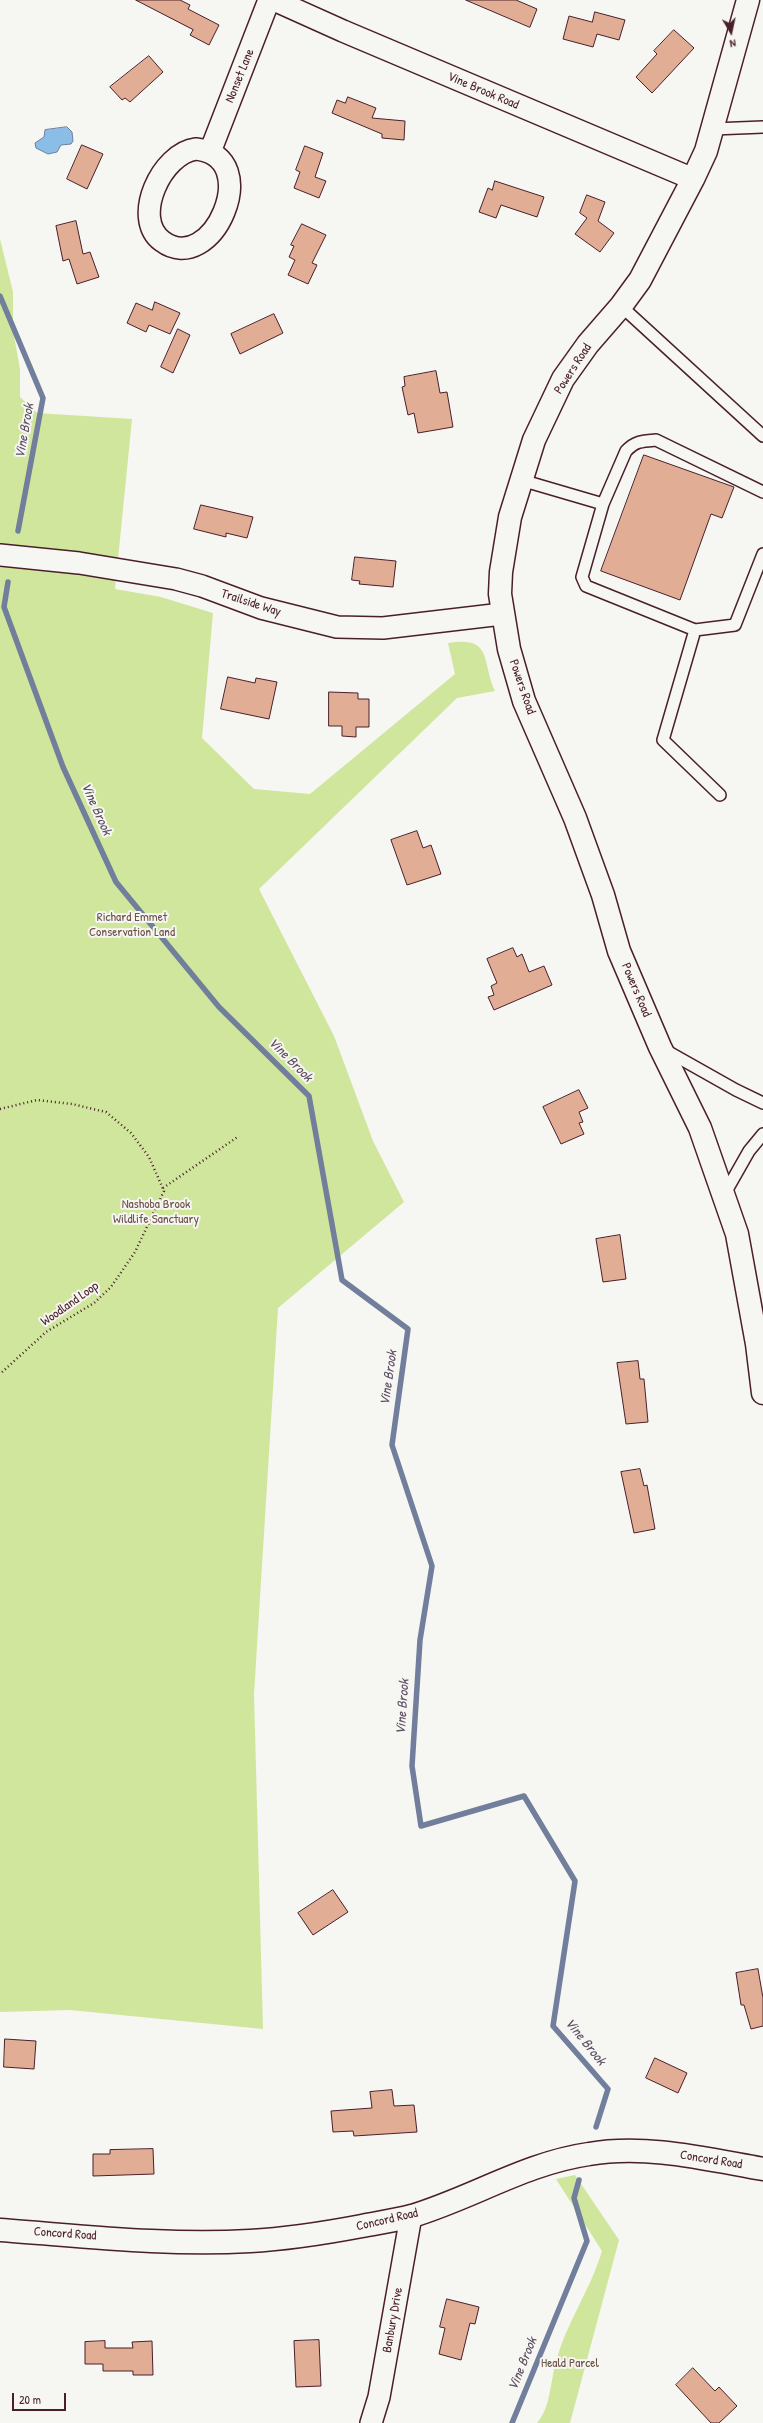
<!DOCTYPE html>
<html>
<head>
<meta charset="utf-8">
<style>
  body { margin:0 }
  #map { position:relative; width:763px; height:2423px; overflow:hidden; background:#f6f6f2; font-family:"Patrick Hand",sans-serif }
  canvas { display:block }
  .north { position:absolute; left:711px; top:12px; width:40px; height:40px; -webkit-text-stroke:3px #f6f6f2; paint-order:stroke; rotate:171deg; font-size:11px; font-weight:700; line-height:16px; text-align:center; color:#4a1f2b }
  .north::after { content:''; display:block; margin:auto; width:14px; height:18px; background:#4a1f2b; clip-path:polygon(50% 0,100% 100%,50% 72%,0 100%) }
  .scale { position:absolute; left:12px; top:2393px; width:54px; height:18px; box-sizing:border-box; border:2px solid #4a1f2b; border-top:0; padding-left:5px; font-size:12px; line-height:14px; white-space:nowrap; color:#4a1f2b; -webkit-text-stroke:3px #f6f6f2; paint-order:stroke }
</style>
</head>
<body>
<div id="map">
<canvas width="763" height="2423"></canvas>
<div class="north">N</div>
<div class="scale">20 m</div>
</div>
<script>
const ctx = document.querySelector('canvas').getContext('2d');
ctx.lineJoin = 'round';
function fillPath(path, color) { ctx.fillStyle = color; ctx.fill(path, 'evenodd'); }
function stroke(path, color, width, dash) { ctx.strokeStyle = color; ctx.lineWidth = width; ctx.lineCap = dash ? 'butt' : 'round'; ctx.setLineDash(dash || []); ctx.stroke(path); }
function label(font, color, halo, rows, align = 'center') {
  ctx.font = font + ' "Patrick Hand",sans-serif'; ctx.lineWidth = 4; ctx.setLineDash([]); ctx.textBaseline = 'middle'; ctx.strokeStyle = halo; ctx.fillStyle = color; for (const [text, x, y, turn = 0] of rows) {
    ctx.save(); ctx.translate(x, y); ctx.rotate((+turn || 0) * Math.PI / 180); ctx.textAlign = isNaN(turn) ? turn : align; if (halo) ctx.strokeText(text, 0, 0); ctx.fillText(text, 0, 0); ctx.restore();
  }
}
fillPath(new Path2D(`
  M0,239L13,292V330L20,369V397L37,413L132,419L115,589L161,597L213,613L202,738L254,789L310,794L455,674L448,643C494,636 481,662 495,691L457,698L259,889L334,1036L373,1141L404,1202L278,1308L254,1694L263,2029L70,2010L0,2012Z
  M575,2175L619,2240L570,2423H537C551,2407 550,2382 556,2362C566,2323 591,2289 602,2251L556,2179Z`), '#d0e69c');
const water = new Path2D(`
  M67,127L72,132L73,141L71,144L61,145L57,152L48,154L36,148L35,143L44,137L45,130Z`);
fillPath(water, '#8bbee7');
stroke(water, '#717e9c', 1);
stroke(new Path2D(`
  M0,296L43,398L18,531
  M8,582L4,607L63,767L116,882L219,1007L309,1096L342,1280L408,1329L392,1445L432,1566L420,1640L412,1766L421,1826L524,1796L575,1881L553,2026L608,2089L596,2127
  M512,2423L587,2241L574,2198L579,2180`), '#717e9c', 5.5);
const building = new Path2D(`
  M136,0H180L190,5L188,9L219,25L209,45L190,35L193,30Z
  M466,0H516L537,9L530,27Z
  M595,12L625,20L619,40L597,34L593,47L563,39L569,16L592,22Z
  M674,30L694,48L652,93L636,77L657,54L654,51Z
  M149,56L163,72L130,102L125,98L122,100L110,87Z
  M348,97L376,108L372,118L405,121L404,140L382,138V134L332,113L337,100L345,103Z
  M82,145L103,154L87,189L67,179Z
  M305,146L323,153L315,177L326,181L319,198L294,188L300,172L296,170Z
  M495,181L544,197L537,217L501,205L496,218L479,212L488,188L492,190Z
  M587,195L605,202L598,221L614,233L600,252L575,234L587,218L580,213Z
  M76,221L83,254L90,252L99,277L77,284L69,259L63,261L56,226Z
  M302,224L326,235L312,263L317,265L308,284L288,275L295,260L289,257L294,246L291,245Z
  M155,302L180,313L170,334L149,325L146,332L127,323L136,303L152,310Z
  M274,314L283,333L240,354L231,334Z
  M178,329L190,335L173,373L161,367Z
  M436,371L440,393L447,392L453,427L418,433L414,413L408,415L402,387L405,386L404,377Z
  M644,455L734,487L722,518L711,514L680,600L601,571Z
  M201,505L253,517L247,538L226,533V537L194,529Z
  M355,557L396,561L393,587L359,584L360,581L352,580Z
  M228,677L255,683L256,678L277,682L269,719L221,709Z
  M329,692L358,693V699H369V727H356V737L342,736V726H329Z
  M417,831L423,848L431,845L441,874L407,885L391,840Z
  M513,948L517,957L522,954L529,972L544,966L552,985L494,1010L488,997L494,995L491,986L497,983L487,959Z
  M579,1090L588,1108L579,1112L583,1122L579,1123L584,1134L561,1144L543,1107Z
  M620,1235L626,1279L603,1282L596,1239Z
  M638,1361L640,1379H644L648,1422L626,1424L617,1363Z
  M640,1469L644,1486L647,1485L655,1529L634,1533L621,1472Z
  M333,1890L348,1912L313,1935L298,1913Z
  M758,1969L763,1998V2026L751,2029L744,2005H741L736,1973Z
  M5,2039L36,2041L34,2069L4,2067Z
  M655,2058L687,2073L678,2093L646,2078Z
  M392,2090L394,2106L414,2105L417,2132L354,2136L353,2131L333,2132L331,2111L372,2108L370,2092Z
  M153,2149L154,2174L93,2176V2154H110V2150Z
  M447,2299L479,2307L475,2324L470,2323L461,2360L439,2354L445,2328L440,2327Z
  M319,2340L321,2386L296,2387L294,2341Z
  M105,2341V2348H133L132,2342L152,2341L153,2375H133V2371H103V2364H85V2342Z
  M693,2368L715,2391L719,2387L737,2406L719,2423H711L676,2385Z`);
fillPath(building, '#e1ad95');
stroke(building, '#4a1f2b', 1);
const lane = new Path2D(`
  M713,129L763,127
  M621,306L763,436
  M521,480L603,504L582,577L586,586L695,630L663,740L720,795
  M603,504L626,451C635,441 643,441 656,440L763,492
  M695,630L735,625L763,554
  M665,1050L736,1090L763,1103
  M724,1195L749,1151L763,1134`);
const street = new Path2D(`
  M274,0L343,31L693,179
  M196,149C266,156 212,279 162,241C131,218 162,153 196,149Z
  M210,152L269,0
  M0,555L79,563L176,579L202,586L261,608L337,627L383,628L502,614
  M371,2423L379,2397L411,2216`);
const secondary = new Path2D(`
  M748,0L706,151L693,179L640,280L621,306L588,344L563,379L534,440L510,517L501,572L500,594L509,649L524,701L575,818L603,895L619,951L660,1047L700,1128L737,1234L757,1344L763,1393
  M0,2230C83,2236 167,2246 250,2241C287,2239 325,2233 362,2226C378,2223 396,2220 412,2216C472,2198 526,2163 589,2154C646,2144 706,2159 763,2169`);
stroke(lane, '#4a1f2b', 14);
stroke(street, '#4a1f2b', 24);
stroke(secondary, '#4a1f2b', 25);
stroke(new Path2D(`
  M0,1109L37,1100L72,1104L106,1112L131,1133L149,1157L164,1191L135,1252L111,1287L94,1303L46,1332L0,1374
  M163,1188L239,1136`), '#4a1f2b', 2.5, [1, 3]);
stroke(lane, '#f6f6f2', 11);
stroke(street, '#f6f6f2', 21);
stroke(secondary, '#f6f6f2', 22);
label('13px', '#4a1f2b', '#f6f6f2', [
  ["Nonset Lane",240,76,-68],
  ["Vine Brook Road",483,91,23],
  ["Powers Road",573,369,-57],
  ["Trailside Way",251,603,18],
  ["Powers Road",522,687,71],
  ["Powers Road",636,990,67],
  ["Woodland Loop",70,1304,-35],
  ["Concord Road",711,2160,9],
  ["Concord Road",387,2220,-13],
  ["Concord Road",65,2234,4],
  ["Banbury Drive",393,2320,-80]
]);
label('13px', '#6c5147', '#f6f6f2', [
  ["Richard Emmet",132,918],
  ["Conservation Land",132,933],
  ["Nashoba Brook",156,1205],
  ["Wildlife Sanctuary",156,1220],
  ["Heald Parcel",570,2364]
]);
label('italic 14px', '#5e4f63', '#f6f6f2', [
  ["Vine Brook",25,431,-80],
  ["Vine Brook",96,809,66],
  ["Vine Brook",290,1060,45],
  ["Vine Brook",389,1378,-82],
  ["Vine Brook",403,1707,-86],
  ["Vine Brook",585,2042,51],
  ["Vine Brook",523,2364,-68]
]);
</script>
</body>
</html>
